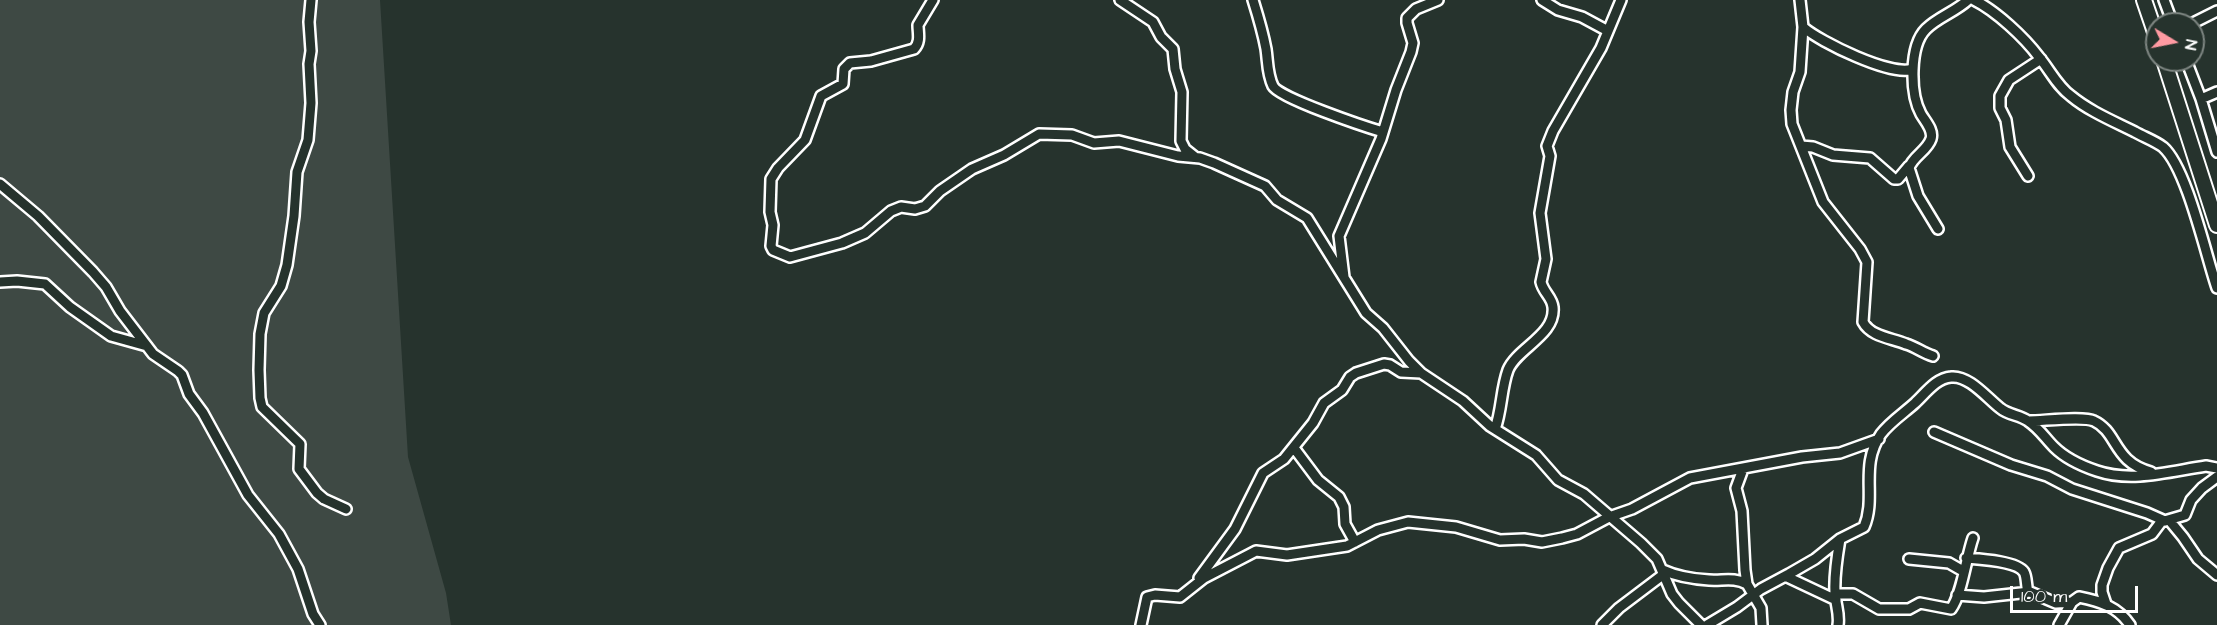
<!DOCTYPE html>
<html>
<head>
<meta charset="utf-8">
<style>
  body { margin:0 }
  #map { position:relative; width:2217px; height:625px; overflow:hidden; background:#26332d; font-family:"Architects Daughter",sans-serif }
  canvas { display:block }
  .north { position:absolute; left:2145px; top:12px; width:60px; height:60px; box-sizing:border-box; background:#26332d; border:2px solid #7d8581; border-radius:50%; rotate:100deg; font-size:16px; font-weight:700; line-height:24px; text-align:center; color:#fff }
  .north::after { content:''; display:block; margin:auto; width:21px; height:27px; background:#ff9aa2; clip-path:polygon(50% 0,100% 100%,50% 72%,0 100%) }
  .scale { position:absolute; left:2010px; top:586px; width:128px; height:27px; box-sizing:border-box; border:3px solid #fff; border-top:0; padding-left:8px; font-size:18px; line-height:21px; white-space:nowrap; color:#fff; -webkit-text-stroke:4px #26332d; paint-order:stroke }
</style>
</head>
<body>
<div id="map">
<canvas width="2217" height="625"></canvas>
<div class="north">N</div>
<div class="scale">100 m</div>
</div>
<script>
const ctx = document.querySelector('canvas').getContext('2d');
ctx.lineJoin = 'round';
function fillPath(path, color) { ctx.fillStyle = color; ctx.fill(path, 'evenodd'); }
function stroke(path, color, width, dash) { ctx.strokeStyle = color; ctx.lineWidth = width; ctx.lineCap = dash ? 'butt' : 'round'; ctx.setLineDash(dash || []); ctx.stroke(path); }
fillPath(new Path2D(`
  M0,0H380L408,457L446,593L451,625H0Z`), '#3e4944');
const minor = new Path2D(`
  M311,0L309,22L311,51L309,64L311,103L308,140L297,172L294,216L287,265L281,286L264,313L260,334L259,370L260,398L262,407L300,444L299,469L317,493L324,499L346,509
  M933,0L918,25C918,33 921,42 914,49L871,61L850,63L844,69L843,84L821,96L805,140L778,168L771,179L770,212L773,225L771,246L773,250L790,257L842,243L865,233L891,211L901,207L915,209L925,206L940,191L972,169L1004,155L1039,134L1072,135L1094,143L1119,141L1178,156L1200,158L1214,163L1265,186L1277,200L1307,218L1366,313L1383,328L1409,361L1421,373L1463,401L1490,426L1536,455L1558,480L1584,494L1641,543L1657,559L1672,594L1679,603L1701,625
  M1120,0L1153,22L1161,37L1173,49L1175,69L1182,92L1181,141L1185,149L1195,157
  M1253,0C1258,16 1263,33 1266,49C1268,62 1267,74 1273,86C1279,98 1366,127 1383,132
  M1542,0L1558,10L1582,17L1608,31
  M1800,0L1803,27L1800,72L1793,92L1791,110L1792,124L1823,202L1860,249L1867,262L1863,322C1871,337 1892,338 1906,344C1916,347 1923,353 1933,356
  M1974,0C1996,11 2024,37 2039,57C2050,70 2057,86 2071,96C2089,111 2113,121 2135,132C2144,137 2155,141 2163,147C2187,168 2206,256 2217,288
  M2164,0L2173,24
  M2191,24L2217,11
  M1803,27C1820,42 1892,77 1912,69
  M2186,60L2201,99L2217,152
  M2201,99L2217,92
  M1801,146L1813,147L1833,155L1870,158L1894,179H1898L1909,166
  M2028,176L2010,147L2006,120L2000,108V96L2009,80L2041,59
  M0,184L38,216L93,272L106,287L120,311L153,354L178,371L182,375L189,394L203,413L248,495L279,534L298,569L313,614L320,625
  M1938,229L1918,196L1909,168C1913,156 1927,151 1931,139C1934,130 1925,121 1921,114C1910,94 1909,46 1926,29C1938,17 1955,12 1968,0
  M1344,277L1339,236L1381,139L1396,90L1411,52L1413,43L1407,23V18L1416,9L1438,0
  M0,282L17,281L45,284L70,307L111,336L147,346
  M2029,421C2043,421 2084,416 2094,421C2118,432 2113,462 2151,472
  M1495,429C1502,410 1501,389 1508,370C1517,348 1556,335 1553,307C1552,297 1543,292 1541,282L1546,259L1540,213L1550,156L1547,146L1553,131L1601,48L1621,0
  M1934,432L2011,465L2047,476L2072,489L2147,513L2165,521
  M1294,448L1318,480L1339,497L1344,507L1345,524L1355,542
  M1743,469L1736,488L1742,511L1745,570L1747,584L1761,608L1762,625
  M2169,520L2183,537L2198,559L2217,575
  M1966,558C1978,559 2017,561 2024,572C2027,577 2026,586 2028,592
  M1909,559L1949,563L1963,571
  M1663,570C1678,577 1693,579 1709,580C1723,581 1734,577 1747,584
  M1785,576L1836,600
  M1199,578L1235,529L1263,473L1284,459L1313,423L1324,403L1342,390L1350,377L1356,373L1384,364L1390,365L1401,372L1421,373
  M1835,594H1853L1879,609H1909L1920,603L1951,609C1962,594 1966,558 1973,538
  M1957,595L1984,597L2030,592L2056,603L2072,602
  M2106,604L2102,592V585L2108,568L2119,548L2152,534L2161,522L2185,515L2191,500L2202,488L2217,477
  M1141,625L1147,597L1155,595L1180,597L1204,578L1256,551L1287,555L1347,546L1378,530L1408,522L1456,527L1500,540L1524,539L1542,542L1562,538L1577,534L1609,517L1632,509L1690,478L1802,457L1840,453L1879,439
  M1602,625L1619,608L1664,574
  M1707,625L1737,607L1761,589L1789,574L1815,559L1840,539L1864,527C1877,497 1859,466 1881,434C1890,422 1904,413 1915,403C1925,394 1936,378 1951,377C1969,375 1987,398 2000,408C2008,415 2020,415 2028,421C2039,428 2045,438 2054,447C2066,459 2082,466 2097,471C2132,483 2171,471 2206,466L2217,468
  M1838,625C1840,613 1835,604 1835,592C1834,574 1837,557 1840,539
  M2059,625L2072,602L2079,597C2100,601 2118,607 2130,625`);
const highway = new Path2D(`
  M2144,0L2157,38
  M2164,60L2217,225`);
stroke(minor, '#fff', 14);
stroke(highway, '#fff', 18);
stroke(minor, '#26332d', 9);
stroke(highway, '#26332d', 14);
</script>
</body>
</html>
